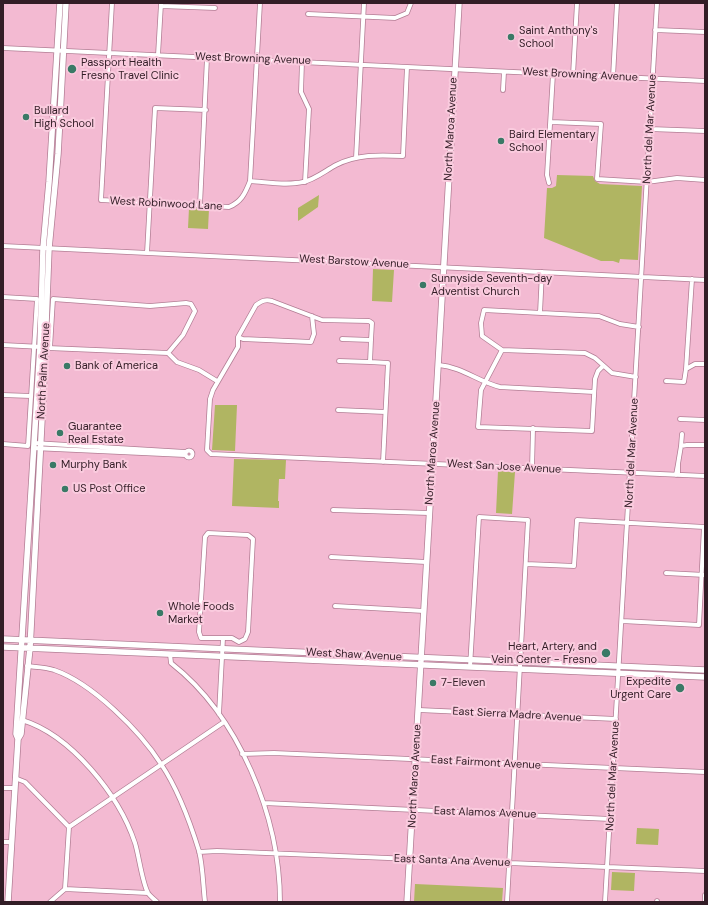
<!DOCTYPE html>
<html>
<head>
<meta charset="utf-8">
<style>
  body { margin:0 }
  #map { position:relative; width:708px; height:905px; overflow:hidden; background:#f3bad2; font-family:"DM Sans",sans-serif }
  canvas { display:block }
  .frame { position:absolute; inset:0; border:4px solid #321d26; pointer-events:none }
</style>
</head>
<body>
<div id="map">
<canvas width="708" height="905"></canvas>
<div class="frame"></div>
</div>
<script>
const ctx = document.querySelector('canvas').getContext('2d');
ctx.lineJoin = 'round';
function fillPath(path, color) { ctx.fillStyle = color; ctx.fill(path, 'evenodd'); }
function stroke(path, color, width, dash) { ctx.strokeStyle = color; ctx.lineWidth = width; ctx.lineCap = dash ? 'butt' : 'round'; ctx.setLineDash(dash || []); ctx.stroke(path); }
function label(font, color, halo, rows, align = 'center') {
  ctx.font = font + ' "DM Sans",sans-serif'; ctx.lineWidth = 4; ctx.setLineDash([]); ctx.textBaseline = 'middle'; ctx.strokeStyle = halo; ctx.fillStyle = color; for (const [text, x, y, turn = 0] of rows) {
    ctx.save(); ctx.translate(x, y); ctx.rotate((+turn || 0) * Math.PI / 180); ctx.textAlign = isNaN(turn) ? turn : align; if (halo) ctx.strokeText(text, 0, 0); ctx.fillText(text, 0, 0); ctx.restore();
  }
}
fillPath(new Path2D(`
  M557,175L593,176L595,181L600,184L642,186L638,260L620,259L619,263L613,261H601L544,238L547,188H552L556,186Z
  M319,195L318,207L298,221V208Z
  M189,208L209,209L208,229L188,228Z
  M373,269L394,270L392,302L372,301Z
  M215,405H237L235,451L212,450Z
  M234,459L286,460L285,479H279L278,501H279V508L232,506Z
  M498,471L515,472L512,514L496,513Z
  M637,828L659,829L658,845L636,844Z
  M612,872L635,873L634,891L611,890Z
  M415,884L503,888L502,902H414Z`), '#b0b562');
const minor = new Path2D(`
  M112,3L101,200L229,207C241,202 245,194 250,181L260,3
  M161,6L215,8
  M308,14L395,18L407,13L411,3
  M655,30L705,32
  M3,48L705,81
  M158,55L161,4
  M302,62L301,92L309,109L305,182
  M573,75L577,3
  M613,77L617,3
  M503,90L504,72
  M551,122L601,124L597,179L647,182L677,178L705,180
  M650,129L705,131
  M356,158L364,3
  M250,181C267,182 286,186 303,182C314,180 325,171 336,165C358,154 379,155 403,156L407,67
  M549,183L547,175L553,74
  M200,205L207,58
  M3,246L705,280
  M147,253L155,108L206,110
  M3,297L37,299L28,446L3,444
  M540,313L542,272
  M238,337L243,339L311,342L314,334L312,316
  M342,339L371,340L370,362L388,363L383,462
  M371,340L372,323L369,321L322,320L272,301C265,299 262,301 256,305L238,337V347L213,390L210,399L207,450L211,454L705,476
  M3,345L42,347
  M48,348L168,353L177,362L199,370L217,381
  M50,348L53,299L150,306L186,303L191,304L195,311L183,335L168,353
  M502,350L481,390L478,427L592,431L595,379L598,371L603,366
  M339,361L370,362
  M439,365C462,367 479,382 500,387L594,392
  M686,369L695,364H705
  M636,377L612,373L595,358L585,353L502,350L482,336L481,323L484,310L599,316L620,324L639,327
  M666,381L684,382L686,369L692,279
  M3,395L31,396
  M338,410L385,412
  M680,419L705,420
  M34,443L185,452
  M681,446L682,434
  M33,448L185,455
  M185.5 454a3.5 3.5 0 1 1 7 0a3.5 3.5 0 1 1-7 0Z
  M678,464L681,446L687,445H705
  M532,469L533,428
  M676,475L678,464V475
  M333,510L429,513
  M208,533L248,535L253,539L248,632L245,639L239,642L232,638H201L199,632L205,537Z
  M331,557L426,562
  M526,564L574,566L577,520L704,527L699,625L622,621
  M666,573L705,575
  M335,606L424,611
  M170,654L171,663C239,716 280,817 280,902
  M27,666C36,667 46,667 54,670C92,683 140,731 161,764C178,789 190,822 199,851C203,867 203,885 205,902
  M470,667L479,517L528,520L507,902
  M419,710L616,719
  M219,714L223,638
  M22,720C71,735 119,795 135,843C139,856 142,882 148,893C150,896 154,899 157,902
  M242,754L274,753L705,772
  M15,778L25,782L69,827L65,889L50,902
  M3,788H14
  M264,803L610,819
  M69,827L224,722
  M3,842H11
  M199,852L217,851L705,871
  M65,889L148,893
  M605,902L657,3
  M657,902V901
  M705,902V895`);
const major = new Path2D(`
  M3,639L705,670
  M3,647L705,677
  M18,739L21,734L30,648L43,400L49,248L58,154L66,3
  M8,902L18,739L16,734L40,347L43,248L49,182L60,3
  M407,902L459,3`);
stroke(minor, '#b27d94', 5.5);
stroke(major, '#b27d94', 7);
stroke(minor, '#fff', 4);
stroke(major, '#fff', 5.5);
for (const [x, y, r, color] of [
  [511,37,4,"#3a7966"],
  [72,69,5,"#3a7966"],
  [26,117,4,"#3a7966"],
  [501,141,4,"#3a7966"],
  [423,285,4,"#3a7966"],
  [67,366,4,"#3a7966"],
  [60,433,4,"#3a7966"],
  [53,465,4,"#3a7966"],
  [65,489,4,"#3a7966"],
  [160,613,4,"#3a7966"],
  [606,653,5,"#3a7966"],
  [433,683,4,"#3a7966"],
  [680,688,5,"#3a7966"]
]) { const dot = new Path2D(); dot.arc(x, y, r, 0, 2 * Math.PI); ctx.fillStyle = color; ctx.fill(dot); stroke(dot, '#facbde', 1.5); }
label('11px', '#321d26', '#facbde', [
  ["Saint Anthony's",519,31],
  ["School",519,44],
  ["Passport Health",81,63],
  ["Fresno Travel Clinic",81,76],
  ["Bullard",34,111],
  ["High School",34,124],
  ["Baird Elementary",509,135],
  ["School",509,148],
  ["Sunnyside Seventh-day",431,279],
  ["Adventist Church",431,292],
  ["Bank of America",75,366],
  ["Guarantee",68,427],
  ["Real Estate",68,440],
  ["Murphy Bank",61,465],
  ["US Post Office",73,489],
  ["Whole Foods",168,607],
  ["Market",168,620],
  ["Heart, Artery, and",597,647,"right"],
  ["Vein Center - Fresno",597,660,"right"],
  ["Expedite",671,682,"right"],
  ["Urgent Care",671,695,"right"],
  ["7-Eleven",441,683]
], 'left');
label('11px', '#321d26', '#facbde', [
  ["West Browning Avenue",253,59,2],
  ["West Browning Avenue",580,75,3],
  ["North Maroa Avenue",451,129,-87],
  ["North del Mar Avenue",650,129,-87],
  ["West Robinwood Lane",166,204,3],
  ["West Barstow Avenue",354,262,3],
  ["North Palm Avenue",44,371,-87],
  ["North Maroa Avenue",433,453,-86],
  ["North del Mar Avenue",632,453,-87],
  ["West San Jose Avenue",504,467,3],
  ["West Shaw Avenue",354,655,3],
  ["East Sierra Madre Avenue",517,715,3],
  ["East Fairmont Avenue",486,763,3],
  ["North Maroa Avenue",415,776,-87],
  ["North del Mar Avenue",613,776,-87],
  ["East Alamos Avenue",485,813,2],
  ["East Santa Ana Avenue",452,861,2]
]);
</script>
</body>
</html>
